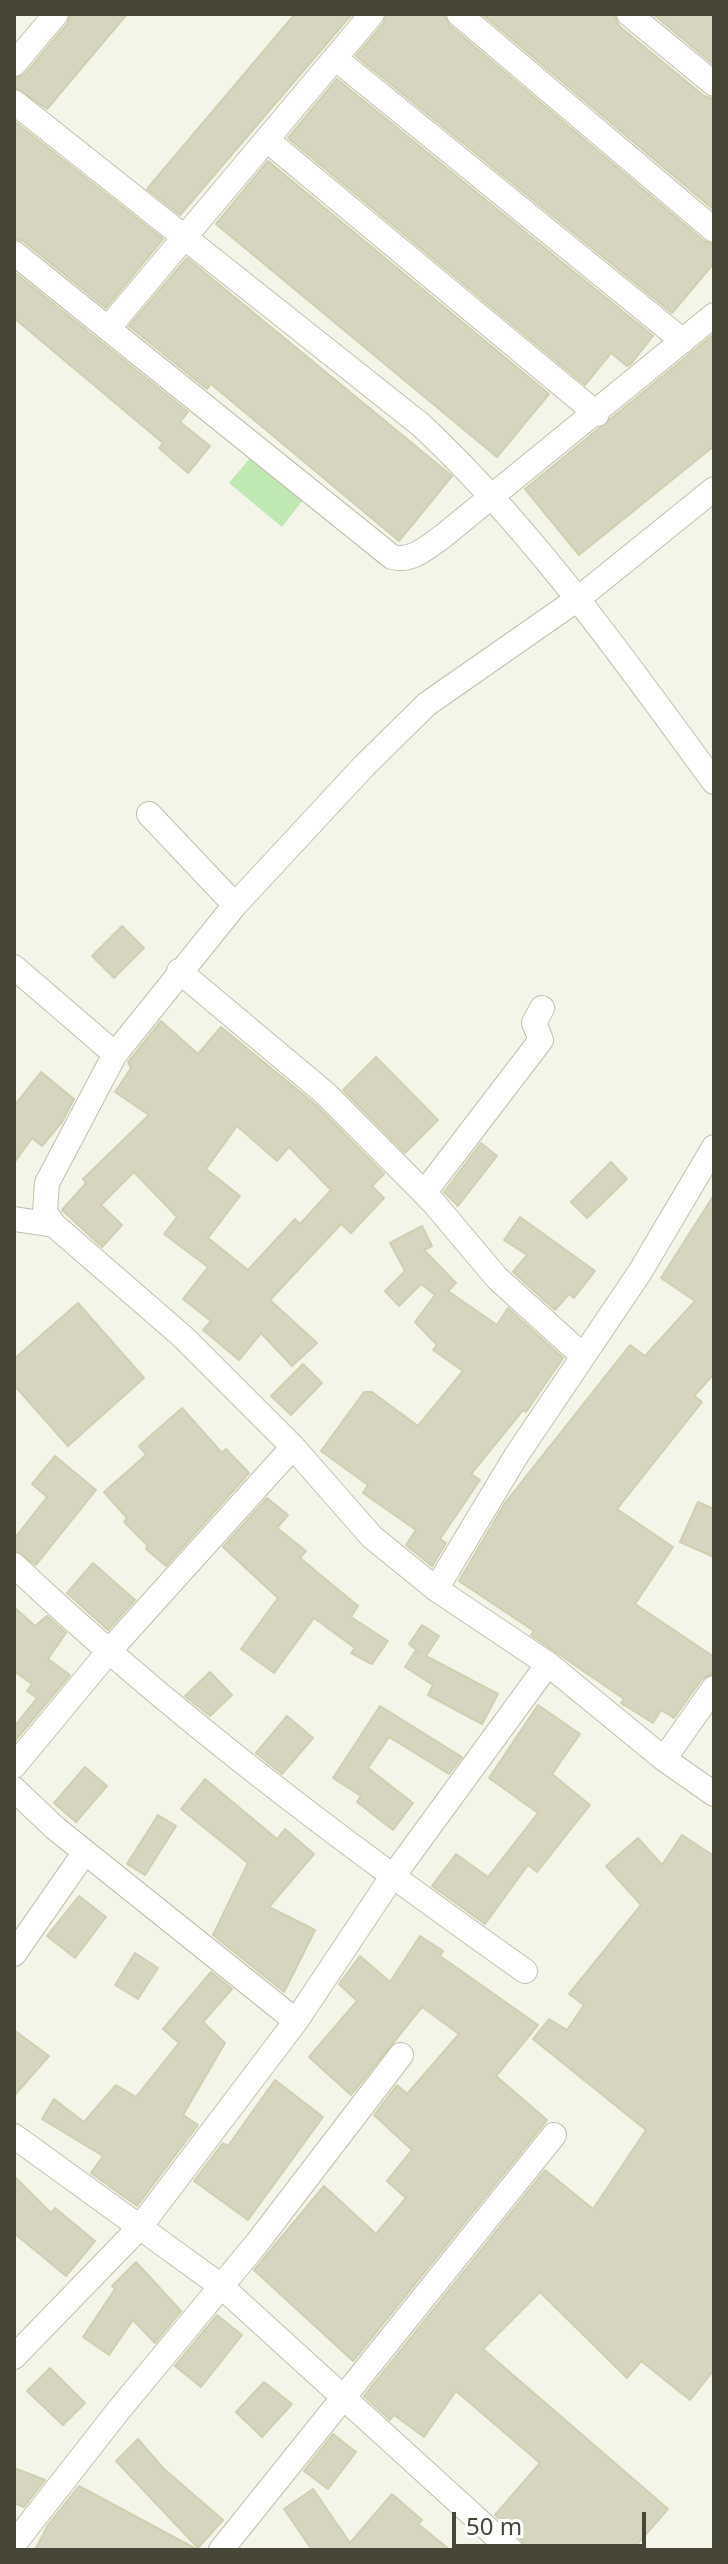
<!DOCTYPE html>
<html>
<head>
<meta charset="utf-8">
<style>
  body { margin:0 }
  #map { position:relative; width:728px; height:2564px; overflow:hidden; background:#f4f5e9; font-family:"Noto Sans",sans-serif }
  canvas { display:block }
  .frame { position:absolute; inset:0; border:16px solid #484737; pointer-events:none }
  .scale { position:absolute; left:452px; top:2512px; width:194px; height:36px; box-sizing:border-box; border:4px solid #484737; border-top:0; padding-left:10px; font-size:24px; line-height:28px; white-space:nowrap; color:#484737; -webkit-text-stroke:6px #fff; paint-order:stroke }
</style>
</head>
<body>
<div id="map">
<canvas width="728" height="2564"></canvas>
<div class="frame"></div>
<div class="scale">50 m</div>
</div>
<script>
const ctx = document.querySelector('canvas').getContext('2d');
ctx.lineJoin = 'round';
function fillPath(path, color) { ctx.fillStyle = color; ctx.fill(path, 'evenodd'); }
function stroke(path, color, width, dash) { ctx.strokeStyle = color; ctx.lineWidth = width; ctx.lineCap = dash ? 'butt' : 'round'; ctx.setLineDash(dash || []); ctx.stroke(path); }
fillPath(new Path2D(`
  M251,457L303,500L282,527L229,483Z`), '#bfe8b3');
const building = new Path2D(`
  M71,14H127L47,109L14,87V79L25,74L67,24Z
  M295,14H352L180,215L147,189Z
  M387,14H444L449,25L704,241L714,245V263L672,313L356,56L383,24Z
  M482,14H614L619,26L704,96L714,99V210Z
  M653,14H714V65Z
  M337,79L653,336L631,364L627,366L611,353L585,385L288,138Z
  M14,121L163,239L106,308L23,241L14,238Z
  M268,161L549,394L497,457L216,224Z
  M187,258L452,476L399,541L211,384L207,389L129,326Z
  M14,272L188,412L180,422L210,446L188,473L159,448L163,443L14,318Z
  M714,334V446L579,555L525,489Z
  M122,926L144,948L114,978L92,956Z
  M161,1021L198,1054L221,1027L316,1105L384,1174L372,1186L384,1198L351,1233L341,1224L270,1300L317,1343L292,1366L261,1333L239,1360L203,1330L211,1321L183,1299L208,1267L164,1234L177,1217L134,1172L101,1205L122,1225L102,1247L62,1210L86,1183L83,1179L149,1115L115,1092L131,1068L128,1062ZM237,1126L277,1161L289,1147L331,1190L300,1224L295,1219L248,1270L208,1238L240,1196L206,1169Z
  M376,1057L438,1120L405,1153L343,1090Z
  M41,1072L74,1099L62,1122L42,1146L32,1138L14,1163V1106Z
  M481,1143L497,1156L458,1206L444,1192Z
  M611,1162L627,1179L587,1218L571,1202Z
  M714,1195V1374L694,1396L702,1402L617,1509L673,1547L635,1604L714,1657V1673L702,1679L674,1718L661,1710L653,1723L621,1703L624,1699L531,1635L534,1631L459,1581L505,1503L630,1345L645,1356L695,1301L661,1278Z
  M520,1217L595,1271L574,1298L569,1294L555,1310L513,1272L527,1255L504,1240Z
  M422,1226L432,1246L424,1250L456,1283L448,1291L497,1325L508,1308L563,1358L526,1412L523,1410L471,1474L480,1480L440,1539L446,1543L432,1566L406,1545L416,1530L363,1493L368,1485L321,1451L364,1392H372L418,1426L463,1371L433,1350L437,1345L415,1322L435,1295L421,1284L399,1306L385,1291L405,1271L390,1243Z
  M78,1303L144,1378L68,1446L14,1385V1359Z
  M303,1364L322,1383L291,1415L271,1396Z
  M182,1408L222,1453L226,1449L249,1473L166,1566L146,1549L148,1546L124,1522L127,1518L104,1492L146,1455L139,1446Z
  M55,1456L96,1490L36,1565L14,1550V1539L47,1497L32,1484Z
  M267,1498L288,1515L277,1528L306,1551L300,1558L358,1606L351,1617L388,1641L372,1664L351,1653L355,1648L314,1618L274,1673L241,1649L278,1598L223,1547Z
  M698,1502L714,1509V1557L680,1542Z
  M93,1563L135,1600L108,1630L67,1593Z
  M14,1607L35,1626L47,1616L66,1633L48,1659L70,1675L14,1742V1727L37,1698L27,1691L32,1684L14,1671Z
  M422,1625L439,1636L426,1656L498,1694L482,1724L428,1695L433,1685L405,1667L416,1650L419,1652L409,1644Z
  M210,1672L232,1695L210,1716L185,1696Z
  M538,1705L580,1734L552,1774L590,1805L537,1872L528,1865L485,1924L432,1886L456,1854L488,1877L538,1813L489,1778Z
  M380,1706L462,1757L449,1774L389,1737L368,1768L413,1803L393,1830L357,1802L361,1796L333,1778Z
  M287,1716L313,1738L282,1774L256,1753Z
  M85,1767L107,1786L76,1822L54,1803Z
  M205,1779L277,1839L285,1829L314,1854L269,1907L315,1930L284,1992L213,1935L248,1863L181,1809Z
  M158,1815L176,1826L145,1875L127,1864Z
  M682,1835L714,1856V2370L690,2400L641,2361L627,2378L540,2292L483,2349L668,2509L632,2550H526L521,2539L495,2515L540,2463L456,2391L424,2437L394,2415L390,2420L364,2396L545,2170L593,2209L646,2130L533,2039L549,2019L567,2030L584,2005L569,1994L641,1905L606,1866L638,1838L662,1865Z
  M79,1896L106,1917L75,1958L47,1936Z
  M420,1936L443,1951L440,1956L538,2025L496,2076L547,2120L353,2361L254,2270L324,2186L376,2234L406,2198L387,2181L412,2150L374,2115L397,2085L407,2094L459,2034L422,2007L351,2095L309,2057L357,2001L339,1984L360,1956L390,1982Z
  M135,1953L158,1968L138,1999L115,1985Z
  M211,1972L232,1989L203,2022L225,2043L183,2115L198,2125L137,2206L91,2173L103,2156L42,2119L54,2099L84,2122L116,2085L136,2097L179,2043L163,2029Z
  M14,2030L49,2056L14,2096Z
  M275,2080L323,2117L248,2220L194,2181L223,2143L228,2146Z
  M14,2176L51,2213L55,2208L95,2241L66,2276L14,2233Z
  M136,2262L181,2311L155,2343L133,2320L109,2355L83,2337L115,2289L112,2286Z
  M217,2315L242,2335L201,2387L175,2366Z
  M50,2368L85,2403L63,2425L27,2391Z
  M264,2382L292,2404L262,2437L236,2412Z
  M333,2434L356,2452L328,2489L304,2471Z
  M138,2439L163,2468L223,2520L198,2548L116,2461Z
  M14,2468L45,2480L24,2507L14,2503Z
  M79,2486L198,2550H35L48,2525Z
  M313,2489L350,2543L392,2494L422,2520L418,2524L450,2550H312L284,2509Z`);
fillPath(building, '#d6d5bf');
stroke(building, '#d1cfb2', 2);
const street = new Path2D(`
  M459,14L714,230
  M629,14L714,84
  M335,58L683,341
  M14,64L56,14
  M14,102L421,425C534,531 623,658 714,782
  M267,140L597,414
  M14,253L392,557C412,562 426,548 442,537L714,315
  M110,326L372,14
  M149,814L235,905
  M14,967L115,1054
  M179,971L326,1094L433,1202L497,1278L582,1355
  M424,1193L541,1040L534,1023L542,1008
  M14,1219L54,1225L182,1336L293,1447L372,1537L436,1589L548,1664L664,1759L714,1794
  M54,1225L45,1212L47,1183L115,1054L235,905L364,766L427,704L579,598L714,489
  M14,1565C172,1715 348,1846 525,1971
  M436,1589L516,1456L640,1272L714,1147
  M664,1759L714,1688
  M14,1766L110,1650L293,1447
  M14,1789L55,1828L296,2021
  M14,1954L85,1852
  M14,2136L221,2286L511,2550
  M14,2357L140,2227L296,2021L388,1883L548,1664
  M14,2544L118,2411L257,2243L401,2055
  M221,2550L554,2135`);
stroke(street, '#c0c0ac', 26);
stroke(street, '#fff', 24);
</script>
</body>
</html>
